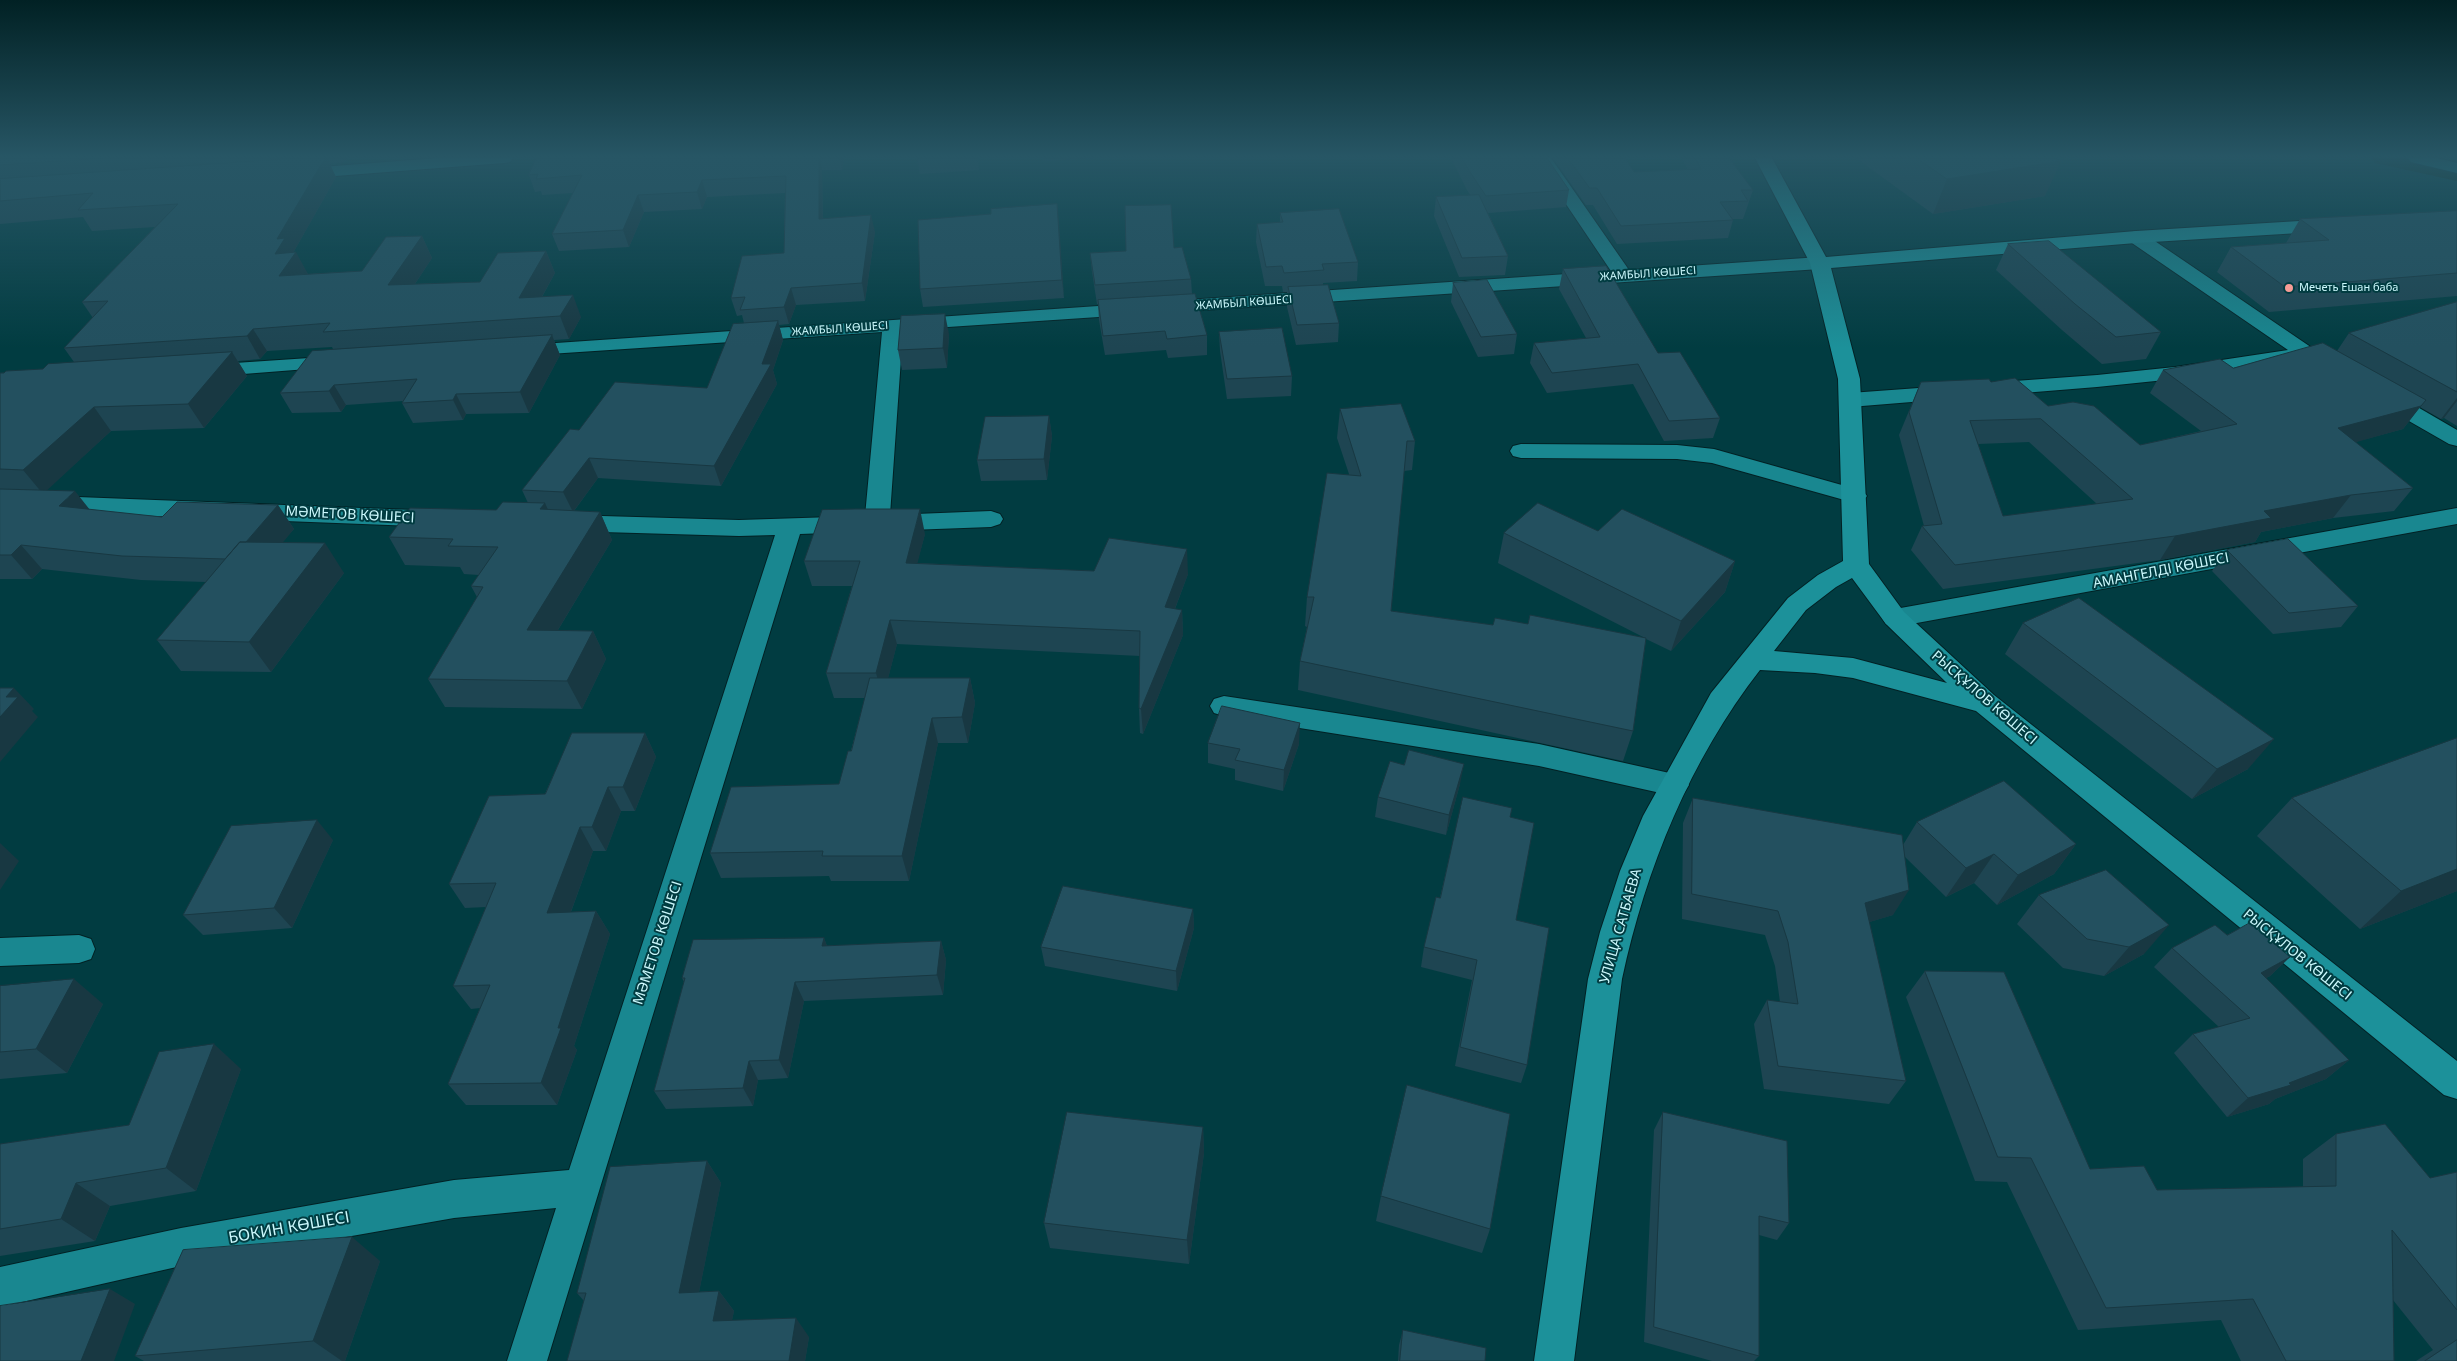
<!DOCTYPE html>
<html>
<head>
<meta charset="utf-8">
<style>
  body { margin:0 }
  canvas { display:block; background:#013c41 }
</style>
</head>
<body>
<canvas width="2457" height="1361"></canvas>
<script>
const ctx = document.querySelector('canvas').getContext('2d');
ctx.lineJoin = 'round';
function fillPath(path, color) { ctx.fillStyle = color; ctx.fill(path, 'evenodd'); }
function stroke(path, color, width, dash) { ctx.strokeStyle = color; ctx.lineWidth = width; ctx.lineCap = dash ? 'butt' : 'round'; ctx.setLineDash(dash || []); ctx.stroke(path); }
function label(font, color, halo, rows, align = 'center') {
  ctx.font = font + ' "Noto Sans",sans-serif'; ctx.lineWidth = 4; ctx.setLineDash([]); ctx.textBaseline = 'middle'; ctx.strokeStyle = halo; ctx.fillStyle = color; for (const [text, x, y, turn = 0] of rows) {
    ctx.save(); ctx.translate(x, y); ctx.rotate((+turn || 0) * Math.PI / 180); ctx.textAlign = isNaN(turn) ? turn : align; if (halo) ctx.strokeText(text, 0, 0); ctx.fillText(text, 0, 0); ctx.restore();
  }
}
fillPath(new Path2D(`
  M2372,158H2420L2457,165V181L2375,163Z`), '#072008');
const street = new Path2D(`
  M438,158H513L510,162L504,163L296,179L290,178L287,174L290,170L296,169Z
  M1535,158H1551L1629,270L1820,257L1827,259L1830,263L1827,267L1820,269L903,330L890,515L991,511L1000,514L1003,519L1000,524L991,527L800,534L547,1361H507L556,1208L454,1218L181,1266L0,1307V1267L181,1228L454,1180L569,1170L775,535L739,536L568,531L559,528L556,523L559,518L568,515L739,520L865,516L882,332L519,356L512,354L509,350L512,346L1611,271Z
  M2408,158H2437L2457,163V173L2411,162Z
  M2136,231L2143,233L2321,354L2325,358L2321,362L2314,364L2303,360L2175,379L2097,387L1850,407L1842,405L1839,400L1842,395L1850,393L2097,375L2175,367L2288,350L2129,241L2127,237L2129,233Z
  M339,356L346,358L350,362L346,366L205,377L197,376L194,371L197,366L205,365Z
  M2382,389L2390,391L2457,430V446L2449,444L2374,401L2371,396L2374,391Z
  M1521,444L1677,445L1714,449L1863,491L1867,496L1863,501L1855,503L1712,463L1677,459L1521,458L1513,456L1510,451L1513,446Z
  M0,494L440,511L449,514L452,519L449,524L440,527L0,510Z
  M2457,508V524L1895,627L1886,624L1882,618L1886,612L1895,609Z
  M1224,696L1539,744L1674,774L1684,777L1689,785L1684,793L1674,796L1539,766L1224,716L1214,713L1210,706L1214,699Z
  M79,935L91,939L95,949L91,959L79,963L0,966V938Z`);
const secondary = new Path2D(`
  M1755,158H1772L1826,257L2136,231L2332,219L2339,221L2341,225L2339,229L2332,231L2136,243L1831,268L1860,379L1869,564L1904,612L1994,695L2457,1061V1099L2444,1095L1976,711L1853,678L1815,673L1760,670C1690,760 1646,868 1622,979L1574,1361H1534L1588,979L1600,932L1620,871L1643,816L1711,693L1788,598L1818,575L1843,561L1838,379L1810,263ZM1852,578L1886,624L1947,683L1853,658L1774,651L1806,610L1836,587Z`);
stroke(street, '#022124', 2);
stroke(secondary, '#022124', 2);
fillPath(street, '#198790');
fillPath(secondary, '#1c919a');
fillPath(new Path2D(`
  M0,158H347L344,162L329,164L336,177L293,253L308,274L362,271L422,236L432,258L415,284L480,282L546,251L555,273L542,297L581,317L569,339L554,340L560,355L529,413L466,414L463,420L413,423L402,403L403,401L346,405L341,412L292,413L280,393L333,349L332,347L267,351L260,359L238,361L247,376L204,428L111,431L46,490L89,510L162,517L278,505L294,529L282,542L344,573L271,672L181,671L157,640L206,582L141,580L42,569L32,579H0V373L43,369L74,362L64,348L93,318L82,302L155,227L92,231L83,217L0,224Z
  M536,158H844L842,170H822L823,219L875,232L865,301L796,305L789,324L779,325L783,340L773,370L777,384L721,486L598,478L574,511L600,512L612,540L558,630L593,631L606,659L582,709L445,707L428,679L477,597L471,586L479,575L464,574L460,567L405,565L389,537L528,503L522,490L579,430L707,388L744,323L742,315L737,316L731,298L784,253L785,193L707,197L702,209L644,212L629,247L559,251L552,234L573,193L542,195L541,191L535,192L529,175Z
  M917,158H978L979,170L920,174Z
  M1043,158H1093L1043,161Z
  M1451,158H1547L1569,190L1566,207L1488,213L1508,256L1505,275L1459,277L1434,216L1436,197L1471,196L1467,190Z
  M1553,158H1625L1634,172L1688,170L1682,158H1729L1753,190L1743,219H1732L1733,220L1728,238L1617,244L1593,205H1586Z
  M1856,158H2055L2045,196L1933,214Z
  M1057,204L1064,298L923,307L920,289L991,214Z
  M2457,211V296L2269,312L2217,272L2231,247L2286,243L2300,219Z
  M1280,213L1358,262L1357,281L1323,283V285L1339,323L1338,342L1296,345L1287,307V292H1283L1282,286H1265L1256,242L1257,224L1280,223Z
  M2008,244L2161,332L2146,359L2102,364L2062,330L1996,270Z
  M1174,248L1191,279L1192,294L1207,335V355L1168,358L1166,350L1105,355L1099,320L1098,304H1097L1092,272L1090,253Z
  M1563,269L1658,353L1720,418L1713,438L1664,441L1633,384L1547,393L1530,363L1534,343L1586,338L1559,289Z
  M1453,283L1517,334L1514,354L1478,357L1451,302Z
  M2457,302V426L2444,418L2441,419L2420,407L2403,429L2355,442L2413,488L2394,511L2333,518L2261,532L2255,542L2160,560L1943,589L1911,550L1922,526H1924L1899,435L1921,382H1991L2140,445L2201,431L2150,393L2163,370L2233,368L2337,351L2349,333ZM2029,442L2097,504L2003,516L1978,444Z
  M1219,332L1292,376L1291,396L1227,399L1220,351Z
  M949,334L947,368L902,370L898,350Z
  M1340,409L1415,441L1412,470L1404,471L1391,611L1493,625L1528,624L1530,615L1645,638L1498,563L1504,533L1598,531L1735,561L1725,592L1671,651L1646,639L1633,731L1623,761L1298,690L1300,661L1307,627L1305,626L1307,597L1349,474L1337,438Z
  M1049,416L1052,436L1047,480L981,481L977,460Z
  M925,534L917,563L1094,571L1188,574L1175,609L1182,610L1183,635L1143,734L1140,733L1139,708L1140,656L897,644L888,678H970L975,703L968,743H938L909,881H831L829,876L721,878L710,853L839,784L851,751L865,698H834L826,673L852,586H812L804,561Z
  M2227,550L2358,606L2341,627L2273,634L2212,571Z
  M2023,623L2248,769L2192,799L2005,654Z
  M645,733L656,757L635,811H621L606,851H593L571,912L596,911L610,934L574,1046L577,1050L557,1105H466L448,1084L480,1008L471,1009L453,986L486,907L465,908L449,884L545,794Z
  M1208,743L1299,744L1283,791L1235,780V769L1208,763Z
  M1460,784L1446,835L1375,817L1378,797Z
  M1693,798L1903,845L1917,822L2076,844L2054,874L1997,905L1974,883L1946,897L1904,856L1893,915L1869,922L1906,1081L1889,1104L1764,1089L1754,1024L1767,1000L1780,1002L1775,966L1765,935L1682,919L1683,823Z
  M2292,798L2457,891L2360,929L2257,836Z
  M1510,817L1516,920L1527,1065L1521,1083L1455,1066L1472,980L1421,967L1424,947L1440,898Z
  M333,840L292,928L203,935L183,915Z
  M2039,895L2144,954L2104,976L2063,968L2017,924Z
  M1193,909L1194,928L1177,991L1045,966L1041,947Z
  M2227,935L2290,957L2270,976L2266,978L2349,1060L2326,1079L2275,1099L2269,1104L2227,1117L2174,1053L2193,1034L2219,1027L2154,967L2172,948Z
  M824,938L827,946L941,941L946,960L943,995L804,1001L788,1078L758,1080L753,1106L666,1109L654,1091L684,982L682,978Z
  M1925,971L2090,1169L2157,1190L2303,1187V1159L2336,1134L2457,1310V1361H2416L2433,1350L2393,1300L2394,1361H2241L2221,1320L2078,1330L2007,1182L1975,1181L1906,997Z
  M0,986L103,1004L67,1073L0,1079Z
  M241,1069L196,1191L110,1206L95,1241L0,1256V1144L129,1125Z
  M1663,1112L1789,1223L1777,1240L1759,1235V1356L1754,1361H1712L1644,1342L1654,1130Z
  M1203,1127L1204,1153L1189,1264L1050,1248L1044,1223Z
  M707,1161L721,1183L699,1292L719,1291L734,1311L732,1320L809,1337L805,1361H567L584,1301L577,1293Z
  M1381,1196L1490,1229L1482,1253L1376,1221Z
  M380,1261L345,1361H144L135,1356Z
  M1403,1330L1485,1361H1398L1399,1345Z`), '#1e4552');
fillPath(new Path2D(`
  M325,158H327L336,177L293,253L296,252L308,274L279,276L275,254L277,239Z
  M342,158H347L344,162Z
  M819,158H820L822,170L823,236L819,219Z
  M839,158H844L842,170Z
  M977,158H978L979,170Z
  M2061,161L2045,196L1933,214L1947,179Z
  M702,180L707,197L702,209L697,192Z
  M638,195L644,212L629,247L623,230Z
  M1057,204L1059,222L1064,298L1062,280Z
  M871,215L875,232L865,301L862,283Z
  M422,236L432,258L399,308L388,285Z
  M546,251L555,273L530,318L519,298Z
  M791,288L796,305L789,324L784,307Z
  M573,295L581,317L569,339L560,316Z
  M945,314L949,334L947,368L943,348Z
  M778,321L783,340L773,370L777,384L721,486L714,466L762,364Z
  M253,329L267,351L260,359L247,336Z
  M552,335L560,355L529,413L520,392Z
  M232,352L247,376L204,428L188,404Z
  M334,385L346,405L341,412L329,391Z
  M456,394L466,414L463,420L453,400Z
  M2457,398V401L2444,418L2441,419Z
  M2421,406L2403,429L2321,452L2338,428Z
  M94,407L111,431L43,494L23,470Z
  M1049,416L1052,436L1047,480L1044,459Z
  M589,458L598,478L573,512L563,492Z
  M75,491L94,515L59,506Z
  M2351,495L2333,518L2261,532L2255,542L2160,560L2175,536L2264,511Z
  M545,503L558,532L540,509Z
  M278,505L294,529L249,583L232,559Z
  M920,509L925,534L911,588L906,563Z
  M600,512L612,540L541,658L527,630Z
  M325,543L344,573L271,672L249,642Z
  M21,545L42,569L32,579L11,555Z
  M1187,549L1188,574L1166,632L1165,607Z
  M1735,561L1725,592L1671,651L1681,621Z
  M1182,610L1183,635L1143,734L1141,709Z
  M890,620L897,644L883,698L876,673Z
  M593,631L606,659L582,709L567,681Z
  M970,678L975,703L968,743L962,717Z
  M14,688L34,709L32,711L38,717L0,762V717L6,697Z
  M932,718L938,743L909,881L902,856Z
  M1300,723L1299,744L1283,791L1284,770Z
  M645,733L656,757L635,811L623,787Z
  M2274,739L2248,769L2192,799L2217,769Z
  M1464,764L1460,784L1446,835L1449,815Z
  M608,787L621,811L606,851L592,827Z
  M317,820L333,840L292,928L274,908Z
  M580,827L593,851L562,936L547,913Z
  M0,843L19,861L0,890Z
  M2076,844L2054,874L1997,905L2018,875Z
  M1994,854L1974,883L1946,897L1966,868Z
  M2457,869V891L2360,929L2401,891Z
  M1909,890L1893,915L1850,928L1865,903Z
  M1193,909L1194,928L1177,991L1176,971Z
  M596,911L610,934L574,1046L577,1050L557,1105L541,1083L558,1028Z
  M2169,925L2144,954L2104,976L2129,947Z
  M824,938L831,957L822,946Z
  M941,941L946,960L943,995L937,975Z
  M2290,957L2270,976L2241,992L2261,973Z
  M74,979L103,1004L67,1073L36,1049Z
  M795,982L804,1001L788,1078L779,1060Z
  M214,1044L241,1069L196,1191L166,1168Z
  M2349,1060L2326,1079L2275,1099L2269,1104L2227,1117L2248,1098Z
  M749,1061L758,1080L753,1106L743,1088Z
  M1203,1127L1204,1153L1189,1264L1187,1240Z
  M707,1161L721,1183L695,1312L679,1293Z
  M76,1183L110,1206L95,1241L61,1219Z
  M352,1237L380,1261L345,1361H342L313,1341Z
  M110,1289L135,1304L114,1361H81Z
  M719,1291L734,1311L728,1340L713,1321Z
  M796,1318L809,1337L805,1361H789Z`), '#183842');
const building = new Path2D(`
  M0,158H104L0,165Z
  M299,158H325L277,239L285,238L275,254L296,252L279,276L362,271L386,237L422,236L388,285L480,282L498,253L546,251L519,298L573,295L560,316L323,332L330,323L253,329L247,336L64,348L108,301L82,302L178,204L78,210L93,193L0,201V179Z
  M536,158H819V219L871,215L862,283L791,288L784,307L740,310L745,297L731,298L742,256L784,253L786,176L702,180L697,192L638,195L623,230L552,234L582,175L536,179L538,174L529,175Z
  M1462,158H1547L1569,190L1486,196L1470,172Z
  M1568,158H1625L1634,172L1701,169L1695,158H1729L1753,190H1741L1748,201L1720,202L1733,220L1621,226L1597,188H1590Z
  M1917,158H2055L2061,161L1947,179Z
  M1479,195L1508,256L1462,258L1436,197Z
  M1057,204L1062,280L920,289L918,220L991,214V209Z
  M1171,205L1174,248L1182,247L1191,279L1095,285L1090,253L1126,251L1125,206Z
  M1339,209L1358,262L1322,264L1324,270L1284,273L1282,266L1266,267L1257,224L1283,222L1280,213Z
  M2457,211V273L2285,287L2231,247L2329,240L2300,219Z
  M2049,241L2161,332L2116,337L2075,304L2008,244Z
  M1606,266L1658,353L1680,352L1720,418L1669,421L1638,364L1552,373L1534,343L1600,337L1563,269Z
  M1487,280L1517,334L1481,337L1453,283Z
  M1328,285L1339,323L1297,325L1288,287Z
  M1195,294L1207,335L1167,339L1165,331L1103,336L1098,300Z
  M2457,302V392L2349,333Z
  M945,314L943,348L898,350L901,316Z
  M778,321L762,364H771L714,466L589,458L563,492L522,490L570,429L579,430L615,382L707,388L733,324Z
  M1282,328L1292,376L1227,379L1219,332Z
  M552,335L520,392L456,394L453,400L402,403L417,379L334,385L329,391L280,393L312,351Z
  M2323,343L2426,400L2421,406L2338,428L2413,488L2351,495L2264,511L2271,518L2175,536L1955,565L1922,526L1942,524L1909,412L1921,382L1989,379L1991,382L2015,378L2048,406L2073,402L2094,406L2140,445L2237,424L2163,370L2220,359L2233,368ZM2041,419L2133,499L2003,516L1970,421Z
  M232,352L188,404L94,407L23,470L0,469V373H4L6,371L43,369L48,364Z
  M1401,404L1415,441H1407L1391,611L1493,625L1495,618L1528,624L1530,615L1646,638L1633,731L1300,661L1314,597H1307L1327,473L1361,476L1340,409Z
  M1049,416L1044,459L977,460L985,417Z
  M0,489L75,491L59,506L162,517L177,502L278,505L246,542H240L225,559L122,556L21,545L11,555H0Z
  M503,502L545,503L540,509L600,512L527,630L593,631L567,681L428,679L483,587L471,586L498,547L448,546L453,539L389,537L410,508L496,510Z
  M1538,503L1598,531L1622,509L1735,561L1681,621L1504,533Z
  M855,509H920L906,563L1094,571L1109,538L1187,549L1165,607L1182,610L1141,709L1139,708L1140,631L890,620L876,673H826L860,561H804L822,510Z
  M2288,539L2358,606L2289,613L2227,550Z
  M240,542L325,543L249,642L157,640Z
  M2079,598L2274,739L2217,769L2023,623Z
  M870,678H970L962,717L932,718L902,856H822L823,851L710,853L731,787L839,784L848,751H851Z
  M0,688H14L6,697H18L0,717Z
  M1222,706L1300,723L1284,770L1235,760L1240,749L1208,743Z
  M572,733H645L623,787H608L592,827H580L547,913L596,911L558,1028H561L541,1083L448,1084L490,985L453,986L496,883L449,884L489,796L545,794Z
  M2457,738V869L2401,891L2292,798Z
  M1409,750L1464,764L1449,815L1378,797L1390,761L1404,765Z
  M2004,781L2076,844L2018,875L1994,854L1966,868L1917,822Z
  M1463,797L1512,808L1510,817L1534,823L1516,920L1549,928L1527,1065L1460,1047L1477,960L1424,947L1436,897L1440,898Z
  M1693,798L1902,835L1909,890L1865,903L1906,1081L1778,1066L1767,1000L1798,1004L1788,942L1778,911L1692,894Z
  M317,820L274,908L183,915L231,826Z
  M2106,870L2169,925L2129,947L2087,939L2039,895Z
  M1063,886L1193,909L1176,971L1041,947Z
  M2250,923L2290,957L2261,973L2349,1060L2289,1083L2291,1085L2248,1098L2193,1034L2250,1018L2172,948L2215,925L2227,935Z
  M824,938L822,946L941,941L937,975L795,982L779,1060L749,1061L743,1088L654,1091L685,978H682L693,940Z
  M1925,971L2004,972L2090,1169L2144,1166L2157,1190L2336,1186V1134L2385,1124L2430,1178L2457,1172V1310L2392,1230L2394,1361H2286L2253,1299L2106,1308L2031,1158L1998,1157Z
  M74,979L36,1049L0,1052V986Z
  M214,1044L166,1168L76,1183L61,1219L0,1229V1144L129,1125L159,1052Z
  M1407,1085L1510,1114L1490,1229L1381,1196Z
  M1067,1112L1203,1127L1187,1240L1044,1223Z
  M1663,1112L1787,1141L1789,1223L1759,1216V1356L1654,1327Z
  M707,1161L679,1293L719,1291L713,1321L796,1318L789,1361H567L586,1293H577L610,1167Z
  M352,1237L313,1341L135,1356L183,1250Z
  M110,1289L81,1361H0V1306Z
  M1403,1330L1486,1348L1485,1361H1400Z
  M2457,1340V1361H2425Z`);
fillPath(building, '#23505f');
stroke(building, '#183842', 1);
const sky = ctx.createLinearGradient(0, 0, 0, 348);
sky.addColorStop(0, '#012124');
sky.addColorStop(0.45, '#275665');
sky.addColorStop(1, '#27566500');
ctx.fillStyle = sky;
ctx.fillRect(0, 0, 2457, 348);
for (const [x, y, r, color] of [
  [2289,288,5,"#f59c96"]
]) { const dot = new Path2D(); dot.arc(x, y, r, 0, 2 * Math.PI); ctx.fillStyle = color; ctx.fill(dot); stroke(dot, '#013c41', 2); }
label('11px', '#cbf8fc', '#013c41', [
  ["ЖАМБЫЛ КӨШЕСІ",1648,274,-4],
  ["ЖАМБЫЛ КӨШЕСІ",1244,303,-4],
  ["ЖАМБЫЛ КӨШЕСІ",840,329,-4]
]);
label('11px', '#cbf8fc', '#013c41', [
  ["Мечеть Ешан баба",2299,288]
], 'left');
label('14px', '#cbf8fc', '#013c41', [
  ["МӘМЕТОВ КӨШЕСІ",350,515,3],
  ["АМАНГЕЛДІ КӨШЕСІ",2161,571,-11],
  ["РЫСҚҰЛОВ КӨШЕСІ",1984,698,41],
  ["УЛИЦА САТБАЕВА",1621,926,-74],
  ["МӘМЕТОВ КӨШЕСІ",658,943,-72],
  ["РЫСҚҰЛОВ КӨШЕСІ",2297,955,39]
]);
label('16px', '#cbf8fc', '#013c41', [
  ["БОКИН КӨШЕСІ",289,1228,-10]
]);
</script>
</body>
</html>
